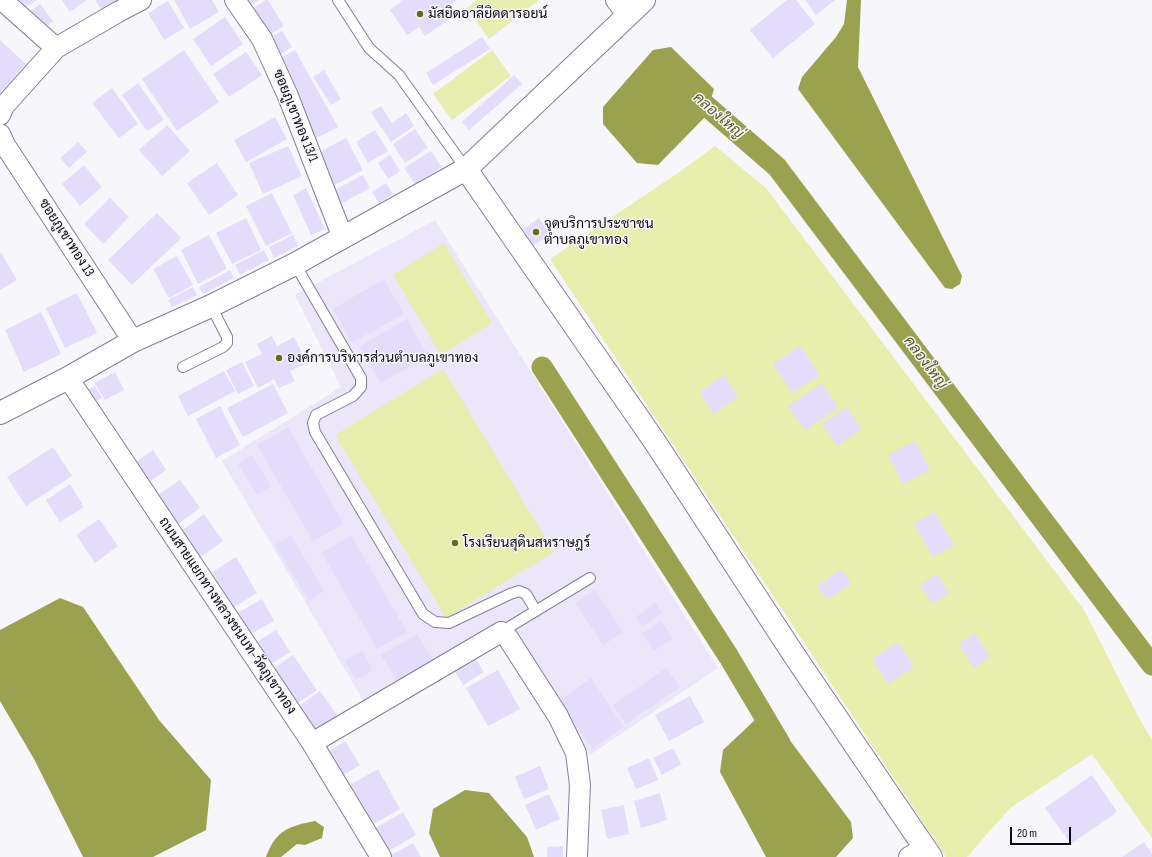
<!DOCTYPE html>
<html>
<head>
<meta charset="utf-8">
<style>
  body { margin:0 }
  #map { position:relative; width:1152px; height:857px; overflow:hidden; background:#f7f6fb; font-family:"Sofia Sans Condensed",sans-serif }
  canvas { display:block }
  .scale { position:absolute; left:1010px; top:827px; width:61px; height:18px; box-sizing:border-box; border:2px solid #0d0b13; border-top:0; padding-left:5px; font-size:12px; line-height:14px; white-space:nowrap; color:#0d0b13; -webkit-text-stroke:3px #f7f6fb; paint-order:stroke }
</style>
</head>
<body>
<div id="map">
<canvas width="1152" height="857"></canvas>
<div class="scale">20 m</div>
</div>
<script>
const ctx = document.querySelector('canvas').getContext('2d');
ctx.lineJoin = 'round';
function fillPath(path, color) { ctx.fillStyle = color; ctx.fill(path, 'evenodd'); }
function stroke(path, color, width, dash) { ctx.strokeStyle = color; ctx.lineWidth = width; ctx.lineCap = dash ? 'butt' : 'round'; ctx.setLineDash(dash || []); ctx.stroke(path); }
function label(font, color, halo, rows, align = 'center') {
  ctx.font = font + ' "Sofia Sans Condensed",Sarabun,sans-serif'; ctx.lineWidth = 3; ctx.setLineDash([]); ctx.textBaseline = 'middle'; ctx.strokeStyle = halo; ctx.fillStyle = color; for (const [text, x, y, turn = 0] of rows) {
    ctx.save(); ctx.translate(x, y); ctx.rotate((+turn || 0) * Math.PI / 180); ctx.textAlign = isNaN(turn) ? turn : align; if (halo) ctx.strokeText(text, 0, 0); ctx.fillText(text, 0, 0); ctx.restore();
  }
}
fillPath(new Path2D(`
  M435,220L718,668L590,755L503,624L367,707L222,461L341,387L295,295Z`), '#ece6fb');
fillPath(new Path2D(`
  M477,0H539L489,39L467,8Z
  M492,50L511,76L452,120L433,94Z
  M715,146L766,188L1084,610L1139,718L1152,740V838L1092,754L1010,808L967,857H946L550,259L681,171Z
  M444,243L492,323L441,355L393,275Z
  M443,369L554,552L446,618L335,435Z`), '#e7eeae');
fillPath(new Path2D(`
  M847,0H861L858,67L962,276L960,284L952,289L945,288L798,89L802,77L836,37L844,24Z
  M671,47L714,89L706,116L658,165L637,163L603,124V107L653,50Z
  M60,598L83,607L159,720L211,780L206,830L153,857H83L34,759L0,701V630Z
  M756,719H774L851,822L853,838L836,857H766L720,772L723,750Z
  M465,790L489,793L527,837L534,857H440L429,833L433,809Z
  M315,821L324,827L322,838L305,845L297,844L281,857H266C276,830 289,826 315,821Z`), '#9ba24f');
stroke(new Path2D(`
  M687,89L777,167L1152,665
  M542,367L729,657L780,743`), '#9ba24f', 21);
fillPath(new Path2D(`
  M17,0H37L23,9Z
  M62,0H87L70,12Z
  M95,0H119V1L103,12Z
  M174,0H212L219,12L190,29Z
  M247,0H259L250,6Z
  M266,0H268L284,26L266,37L250,10Z
  M400,0H457L444,9L451,18L425,36L419,27L407,35L390,10L402,1Z
  M787,0H796L815,24L773,58L750,30Z
  M805,0H835L816,15Z
  M168,1L184,28L164,40L148,13Z
  M40,4L53,21L40,31L27,14Z
  M225,17L243,44L211,66L193,39Z
  M282,31L292,47L277,56L268,39Z
  M482,37L490,49L433,85L426,73Z
  M0,40L26,64L0,93Z
  M184,50L219,102L177,131L142,79Z
  M295,50L338,127L311,141L279,59Z
  M246,52L262,75L229,97L213,74Z
  M324,70L341,99L331,105L313,77Z
  M514,75L522,84L469,130L462,122Z
  M138,83L164,120L147,131L122,95Z
  M112,88L138,124L119,138L92,103Z
  M381,106L392,123L406,113L414,126L391,142L371,112Z
  M275,117L287,139L246,162L234,140Z
  M167,125L190,151L162,176L139,150Z
  M415,129L428,148L405,163L393,144Z
  M375,130L388,151L368,163L356,142Z
  M346,138L363,170L329,188L312,156Z
  M78,142L87,152L69,168L60,158Z
  M288,146L302,176L263,194L249,163Z
  M431,151L442,167L415,184L404,168Z
  M390,155L400,171L388,179L378,163Z
  M217,163L238,195L209,215L187,183Z
  M84,165L102,187L80,206L62,184Z
  M363,175L370,188L337,206L329,193Z
  M386,183L393,194L379,203L372,192Z
  M306,188L325,229L311,235L293,195Z
  M272,193L292,233L266,246L246,206Z
  M110,198L129,217L103,244L84,224Z
  M157,213L181,238L132,285L108,260Z
  M246,218L261,250L232,264L216,233Z
  M539,218L550,235L533,245L523,229Z
  M209,235L227,269L198,284L181,250Z
  M293,235L298,246L274,258L269,247Z
  M264,250L269,260L240,275L235,265Z
  M0,253H1L17,280L0,290Z
  M177,256L193,285L169,298L153,269Z
  M230,270L234,278L203,294L199,287Z
  M384,279L404,314L352,343L333,309Z
  M193,287L197,295L172,307L168,300Z
  M77,293L97,333L65,348L46,308Z
  M41,312L61,354L24,372L5,330Z
  M407,319L428,356L381,383L360,346Z
  M272,336L277,346L294,337L307,363L290,371L295,381L279,388L274,379L258,388L245,362L262,354L257,344Z
  M800,346L820,375L792,393L773,364Z
  M242,362L254,386L238,394L226,370Z
  M224,371L235,391L188,416L178,396Z
  M115,372L124,390L105,400L95,383Z
  M724,375L738,397L713,414L699,392Z
  M822,383L838,408L805,430L788,406Z
  M273,384L288,413L243,437L227,408Z
  M95,386L102,398L90,405L84,392Z
  M220,406L240,445L216,458L196,419Z
  M847,407L861,429L837,446L822,424Z
  M288,427L344,524L313,541L257,445Z
  M915,441L930,470L903,484L888,455Z
  M53,447L72,476L26,506L7,477Z
  M153,450L166,470L145,485L132,465Z
  M252,455L271,486L257,495L238,464Z
  M180,480L200,508L178,524L158,495Z
  M70,484L84,507L60,522L46,500Z
  M935,512L954,545L933,557L914,524Z
  M204,514L223,541L198,559L180,532Z
  M99,519L118,546L95,563L76,535Z
  M291,535L324,591L309,601L275,545Z
  M351,535L407,632L377,649L322,553Z
  M236,557L257,593L233,608L212,572Z
  M841,569L851,583L828,600L817,586Z
  M937,574L949,593L932,604L920,585Z
  M595,590L623,632L603,645L575,603Z
  M262,599L274,621L249,635L237,613Z
  M655,603L662,613L642,626L636,617Z
  M661,621L673,638L654,651L642,634Z
  M276,630L290,652L268,666L254,644Z
  M975,633L990,657L974,668L959,644Z
  M417,634L433,660L397,681L381,655Z
  M898,642L914,667L888,684L872,659Z
  M362,651L373,670L356,680L345,661Z
  M293,655L317,690L295,705L271,670Z
  M475,658L484,672L463,685L454,670Z
  M666,668L680,687L626,724L613,705Z
  M498,670L520,709L488,726L466,688Z
  M591,678L624,727L592,749L559,701Z
  M320,691L340,719L316,736L296,708Z
  M690,696L704,722L669,741L655,715Z
  M345,741L360,765L342,776L327,752Z
  M673,748L681,764L662,775L653,758Z
  M649,758L658,780L636,789L627,768Z
  M540,766L549,789L524,799L515,777Z
  M378,769L400,809L370,826L348,786Z
  M1092,775L1117,812L1071,844L1045,808Z
  M660,793L667,820L641,828L634,801Z
  M549,794L560,819L536,830L525,805Z
  M624,805L629,834L607,839L601,810Z
  M403,812L416,835L387,852L374,829Z
  M1144,842L1152,854V857H1122Z
  M413,843L421,857H388Z
  M563,846V857H547V847Z`), '#e4dcfb');
const service = new Path2D(`
  M338,0L369,48L399,75L466,169
  M295,264L361,378V387L353,396L316,415L313,423L315,432L423,614L435,622L449,623L510,594L519,591L526,594L536,611
  M183,367L223,347L227,343V337L211,306
  M501,632L590,578`);
const minor = new Path2D(`
  M2,0L56,48
  M235,0L262,39L288,96L343,238
  M616,0L628,16
  M0,115L4,106L56,48L118,12L141,0
  M0,134L5,145L133,341
  M68,378L312,743L381,857
  M312,743L501,632L508,638L558,716L576,753L580,785L577,857
  M909,857L925,848`);
const tertiary = new Path2D(`
  M466,169L655,442L794,655L931,857
  M0,413L68,378L133,341L211,306L295,264L466,169L644,0`);
stroke(service, '#857e96', 12);
stroke(minor, '#857e96', 22);
stroke(tertiary, '#857e96', 24);
stroke(service, '#fff', 10);
stroke(minor, '#fff', 20);
stroke(tertiary, '#fff', 22);
for (const [x, y, r, color] of [
  [420,14,4,"#676d12"],
  [536,232,4,"#676d12"],
  [279,358,4,"#676d12"],
  [455,543,4,"#676d12"]
]) { const dot = new Path2D(); dot.arc(x, y, r, 0, 2 * Math.PI); ctx.fillStyle = color; ctx.fill(dot); stroke(dot, '#f7f6fb', 1.5); }
label('14px', '#0d0b13', '#f7f6fb', [
  ["มัสยิดอาลียิดดารอยน์",428,14],
  ["จุดบริการประชาชน",544,224],
  ["ตำบลภูเขาทอง",544,240],
  ["องค์การบริหารส่วนตำบลภูเขาทอง",287,358],
  ["โรงเรียนสุดินสหราษฎร์",463,543]
], 'left');
label('14px', '#0d0b13', '#f7f6fb', [
  ["ซอยภูเขาทอง 13/1",295,116,68],
  ["ซอยภูเขาทอง 13",66,238,57],
  ["ถนนสายแยกทางหลวงชนบท-วัดภูเขาทอง",227,616,56]
]);
label('italic 15px', '#565b1e', '#f7f6fb', [
  ["คลองใหญ่",718,116,41],
  ["คลองใหญ่",925,363,53]
]);
</script>
</body>
</html>
